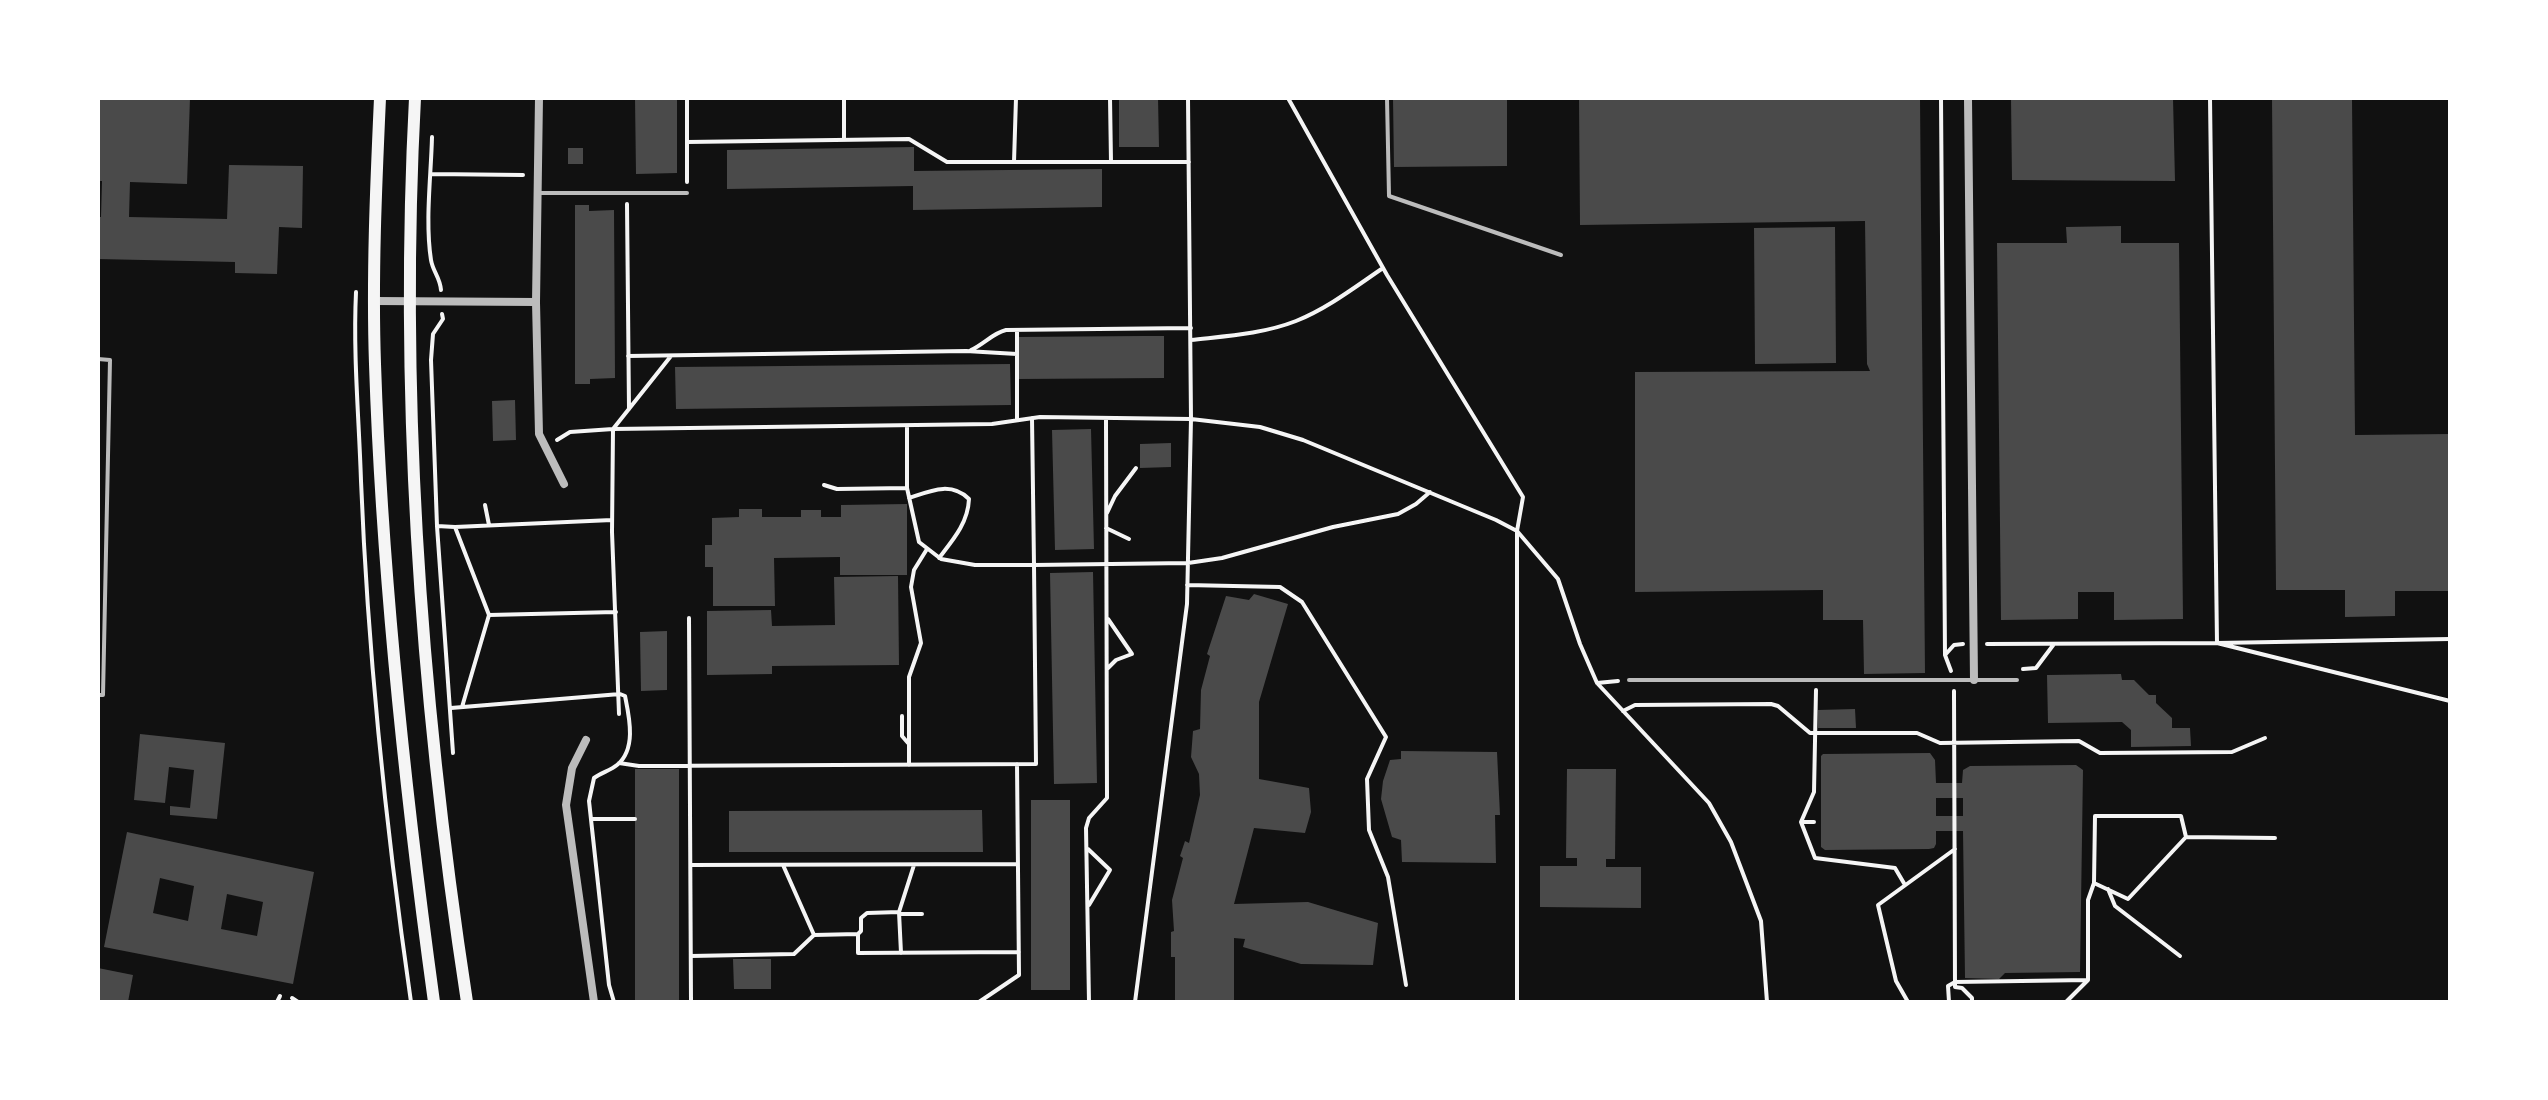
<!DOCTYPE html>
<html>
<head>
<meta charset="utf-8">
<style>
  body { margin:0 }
  #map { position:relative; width:2548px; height:1100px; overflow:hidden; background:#111; font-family:"DejaVu Sans",sans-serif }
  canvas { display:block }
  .frame { position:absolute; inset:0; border:100px solid #fff; pointer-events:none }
</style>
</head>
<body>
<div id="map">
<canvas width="2548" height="1100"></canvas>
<div class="frame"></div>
</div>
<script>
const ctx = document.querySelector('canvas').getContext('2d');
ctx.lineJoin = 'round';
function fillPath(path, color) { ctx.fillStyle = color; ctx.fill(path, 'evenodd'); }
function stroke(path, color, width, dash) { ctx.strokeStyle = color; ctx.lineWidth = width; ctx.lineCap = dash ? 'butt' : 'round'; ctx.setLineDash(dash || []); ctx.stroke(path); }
fillPath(new Path2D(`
  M98,98H190L187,184L130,182L129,217L227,219L229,165L303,166L302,228L279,227L277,274L235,273V262L98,259V217H101L102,181H98Z
  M635,98H677V173L636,174Z
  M1119,98H1158L1159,147H1119Z
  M1393,98H1507V166L1394,167Z
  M1579,98H1920L1925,673L1864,674L1863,620H1823V590L1635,592V372L1870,371L1867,364L1865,221L1580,225Z
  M2011,98H2173L2175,181L2012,180Z
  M2272,98H2352L2355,435L2450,434V591H2395V616L2345,617V590H2276Z
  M914,147V171L1102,169V207L913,210V186L727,189V150Z
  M568,148H583V164H568Z
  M575,205H589V211L614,210L615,378L590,379V384H575Z
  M2121,226V243H2179L2183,619L2114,620V592H2078V619L2001,620L1997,243H2067L2066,227Z
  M1835,227L1836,363L1755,364L1754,228Z
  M1142,336H1164V378L1019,379V337Z
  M1010,364L1011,405L676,409L675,367Z
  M515,400L516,440L493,441L492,401Z
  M1091,429L1094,549L1055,550L1052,430Z
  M1171,443V467L1140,468V444Z
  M907,504V575H840V557L774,558L775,606H713V567H705V545H712V518L739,517V509H762V517H801V510H821V517H841V505Z
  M1093,572L1097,783L1054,784L1050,573Z
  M898,576L899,665L772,666V674L707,675V611L771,610L772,626L835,625L834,577Z
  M1254,594L1288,604L1259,702V779L1309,788L1311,812L1305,833L1254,828L1234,904L1308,902L1378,923L1373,965L1301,964L1243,947L1245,939L1234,938V1002L1175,1000V957H1171V932L1174,931L1172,900L1183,858L1180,856L1185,841L1189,843L1200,795L1199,774L1191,757L1193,731L1200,729L1201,690L1210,656L1207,654L1226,596L1249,600Z
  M667,631V690L641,691L640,632Z
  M2121,674L2122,680H2134L2149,695H2156V703L2172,718V728H2190L2191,746L2131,747V730L2122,722L2048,723L2047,675Z
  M1855,709L1856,728H1818V710Z
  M140,734L225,743L217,819L170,815V806L190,808L194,770L169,767L165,803L134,800Z
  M1401,751L1497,752L1500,815H1495L1496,863L1402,862L1401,840L1392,837L1381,799L1383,781L1390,760L1401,759Z
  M1930,753L1935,760L1936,783H1962L1963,770L1970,766L2076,765L2083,770L2080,972L2005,973L1999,979L1965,978L1963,831H1936V844L1934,848L1929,849L1825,850L1821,847V756L1823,754ZM1936,798H1963V816H1936Z
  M635,769H679V1002H635Z
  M1567,769H1616L1615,859H1606V867H1641V908L1540,907V866H1577V858H1566Z
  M1031,800H1070V990H1031Z
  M982,810L983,852H729V811Z
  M127,832L314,872L293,984L104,947ZM160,878L194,886L188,921L153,913ZM227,894L263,902L257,936L221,929Z
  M733,959H771V989H734Z
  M98,968L133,975L128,1002H98Z`), '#4a4a4a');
stroke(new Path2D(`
  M687,98V182
  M844,98V139
  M1110,98L1111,162
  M1288,98L1387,275L1523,497L1517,531V1002
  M1941,98L1945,655L1951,671
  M2210,98L2217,643L2450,639
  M432,137C431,177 425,221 431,260C433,272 440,277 441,290
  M687,142L909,139L947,162H1189
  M1014,162L1016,98
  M432,174L523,175
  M627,204L629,409
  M356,292C353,355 359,418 361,481C368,656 386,829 411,1002
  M442,314L443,319L433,334L431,360L437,526L453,753
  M1191,340C1226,336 1263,334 1296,321C1328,308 1355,287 1383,268
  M971,350C984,344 993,333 1006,330L1191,328
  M628,356L966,351L1017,354
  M1017,420V330
  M613,429L612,532L619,714
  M613,429L671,356
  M557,440L570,432L613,429L992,424L1040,417L1191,419L1260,427L1303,440L1496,520L1517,531L1558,579L1580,644L1597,683L1618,681
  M824,485L837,489L907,488V426
  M907,488L919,542L941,559L975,565H1034L1032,418
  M909,498C930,491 951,481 969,499C968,523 953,540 939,558
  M485,505L489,525
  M1107,513L1115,496L1136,468
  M437,526L455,527L489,615L616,612
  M455,527L612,520
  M1106,528L1129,539
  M1187,585L1280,587L1302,602L1386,737L1367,779L1369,830L1388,877L1406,985
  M689,618L691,1002
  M1108,619L1132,654L1116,660L1108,668
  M1987,644L2217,643L2450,701
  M1945,655L1954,645L1963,644
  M2023,669L2036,668L2054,644
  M1597,683L1709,803L1731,842L1761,921L1767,1002
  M1816,690L1814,792L1801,822L1815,858L1895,868L1905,885
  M1954,691L1955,987L1962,988L1972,998V1002
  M462,707L489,615
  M451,708L620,694L625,696C629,716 637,749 617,765C611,770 601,773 594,778L589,801L609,985L614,1002
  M1623,711L1635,705L1771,704L1778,706L1810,733H1917L1940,743L2079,741L2100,753L2232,752L2265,738
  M902,716V736L908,743
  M619,763L639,766L1036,764L1034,565L1188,563L1222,558L1333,527L1398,514L1416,504L1430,492
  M909,765V677L921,643L911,587L914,570L927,549
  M591,819H635
  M1801,822H1814
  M2186,837L2181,816H2095L2094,883L2128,899L2186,837L2275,838
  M1088,849L1110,870L1089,905
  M691,865L1018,864
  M783,865L814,935
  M2108,889L2115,906L2180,956
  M899,914H922
  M858,934L861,931V918L867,913L899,912
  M901,953L899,912L914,865
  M691,956L794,954L814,935L858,934V953L1019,952
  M292,998L298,1002
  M277,1002L280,996
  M979,1002L1019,975L1017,764
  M1089,1002L1086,828L1089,818L1107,798L1106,418
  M1135,1002L1187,604L1191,419L1188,98
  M1908,1002L1896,981L1878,905L1955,849
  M1949,1002L1948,986L1955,982L2088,980
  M2066,1002L2088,980V900L2094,883`), '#f5f5f5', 4);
stroke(new Path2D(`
  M1387,98L1389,196L1561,255
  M540,193H687
  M98,359L110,360L103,695H98
  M1629,680H2017`), '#bcbcbc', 4);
stroke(new Path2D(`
  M539,98L536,302L539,434L564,484
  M1968,98L1974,680
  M375,301L536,302
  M586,740L572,768L566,805L594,1002`), '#bcbcbc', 8);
stroke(new Path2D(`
  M380,98C376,186 372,276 375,364C382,577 405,791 434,1002
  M415,98C399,400 421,703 467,1002`), '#f5f5f5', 12);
</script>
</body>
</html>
